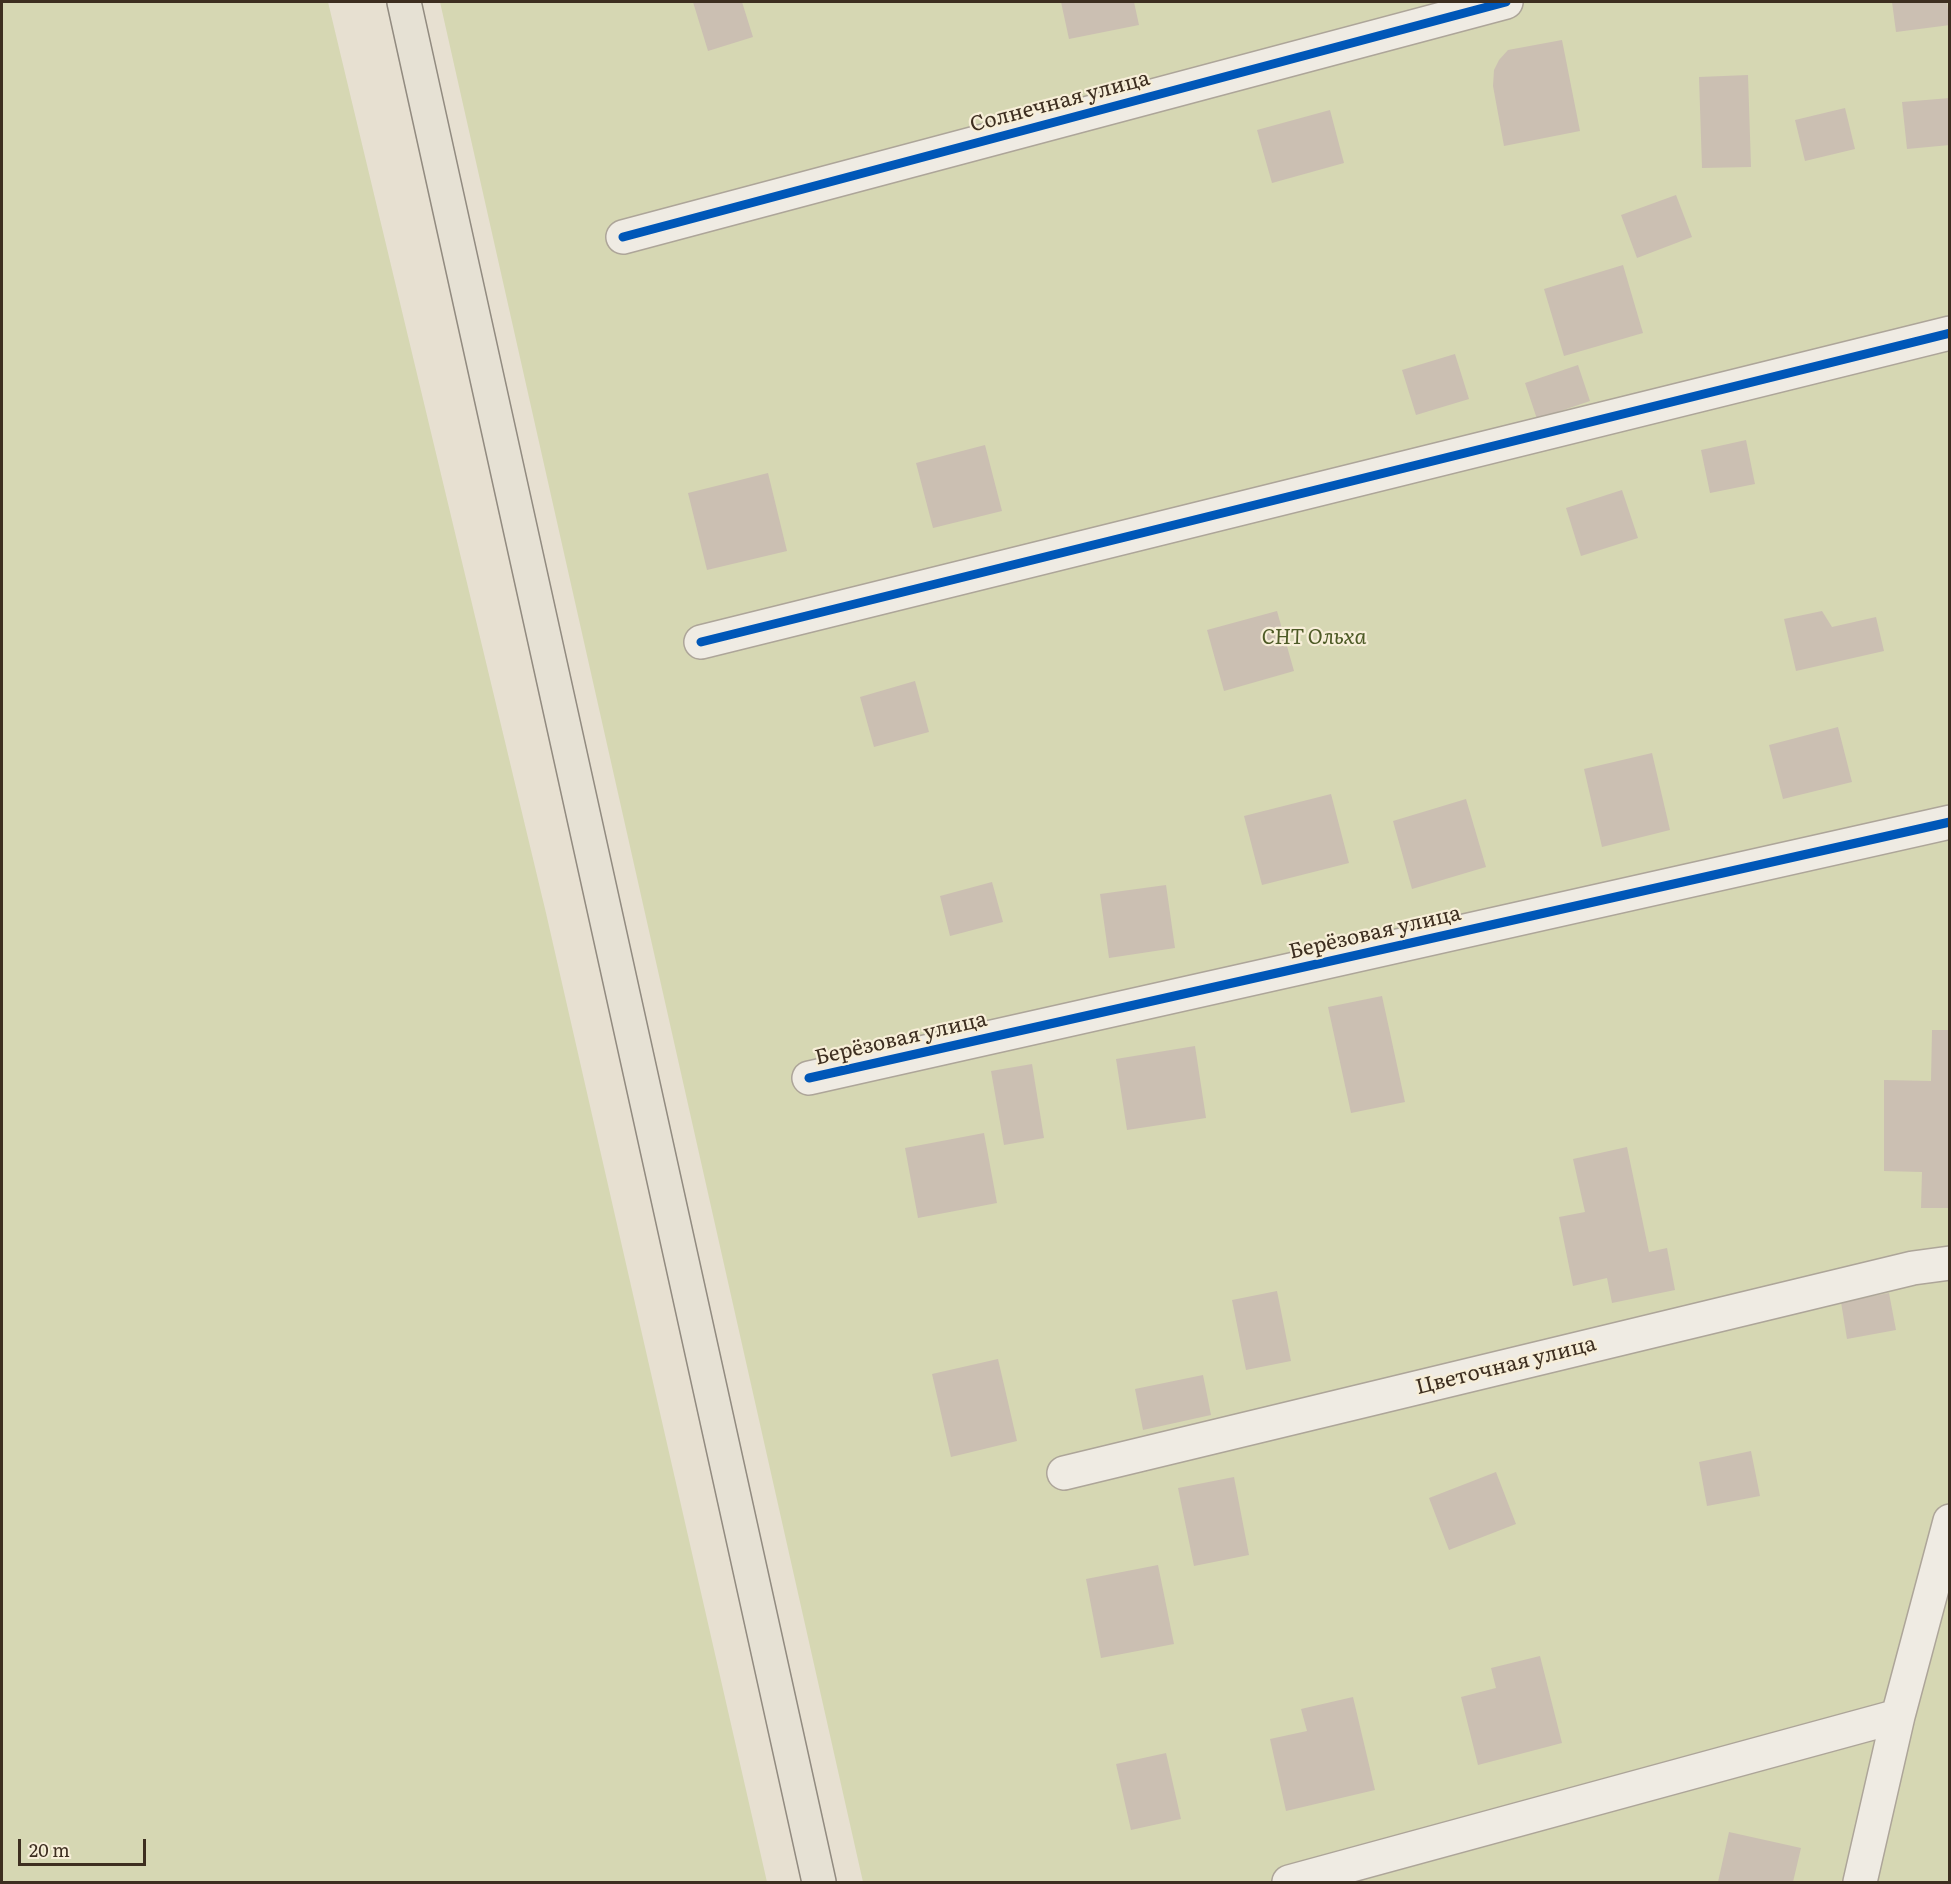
<!DOCTYPE html>
<html>
<head>
<meta charset="utf-8">
<style>
  body { margin:0 }
  #map { position:relative; width:1951px; height:1884px; overflow:hidden; background:#e7e0d1; font-family:Literata,serif }
  canvas { display:block }
  .frame { position:absolute; inset:0; border:3px solid #3d2e20; pointer-events:none }
  .scale { position:absolute; left:18px; top:1839px; width:128px; height:27px; box-sizing:border-box; border:3px solid #3d2e20; border-top:0; padding-left:8px; font-size:18px; line-height:21px; white-space:nowrap; color:#3d2e20; -webkit-text-stroke:4px #f7eed8; paint-order:stroke }
</style>
</head>
<body>
<div id="map">
<canvas width="1951" height="1884"></canvas>
<div class="frame"></div>
<div class="scale">20 m</div>
</div>
<script>
const ctx = document.querySelector('canvas').getContext('2d');
ctx.lineJoin = 'round';
function fillPath(path, color) { ctx.fillStyle = color; ctx.fill(path, 'evenodd'); }
function stroke(path, color, width, dash) { ctx.strokeStyle = color; ctx.lineWidth = width; ctx.lineCap = dash ? 'butt' : 'round'; ctx.setLineDash(dash || []); ctx.stroke(path); }
function label(font, color, halo, rows, align = 'center') {
  ctx.font = font + ' Literata,serif'; ctx.lineWidth = 4.5; ctx.setLineDash([]); ctx.textBaseline = 'middle'; ctx.strokeStyle = halo; ctx.fillStyle = color; for (const [text, x, y, turn = 0] of rows) {
    ctx.save(); ctx.translate(x, y); ctx.rotate((+turn || 0) * Math.PI / 180); ctx.textAlign = isNaN(turn) ? turn : align; if (halo) ctx.strokeText(text, 0, 0); ctx.fillText(text, 0, 0); ctx.restore();
  }
}
fillPath(new Path2D(`
  M2,2H328L546,913L767,1882H2Z
  M440,2H1949V1882H863Z`), '#d6d7b3');
fillPath(new Path2D(`
  M693,2H742L753,37L708,51Z
  M1061,2H1134L1139,25L1069,39Z
  M1892,2H1947L1950,25L1896,32Z
  M1562,40L1580,131L1504,146L1493,86L1494,70L1499,60L1508,50Z
  M1748,75L1751,167L1702,168L1699,77Z
  M1950,98V145L1907,149L1902,102Z
  M1845,108L1855,149L1805,161L1795,120Z
  M1330,110L1344,163L1272,183L1257,130Z
  M1676,195L1692,237L1637,258L1621,215Z
  M1623,265L1643,333L1564,356L1544,289Z
  M1455,354L1469,399L1416,415L1402,370Z
  M1578,365L1590,401L1537,419L1525,383Z
  M1746,440L1755,484L1710,493L1701,450Z
  M985,445L1002,511L933,528L916,463Z
  M768,473L787,551L707,570L688,493Z
  M1622,490L1638,538L1581,556L1566,508Z
  M1277,611L1294,671L1224,691L1207,630Z
  M1822,611L1832,627L1876,617L1884,651L1796,671L1784,619Z
  M915,681L929,732L874,747L860,697Z
  M1838,727L1852,782L1783,799L1769,745Z
  M1652,753L1670,830L1602,847L1584,769Z
  M1331,794L1349,863L1262,885L1244,816Z
  M1466,799L1486,867L1412,889L1393,821Z
  M992,882L1003,922L950,936L940,896Z
  M1166,885L1175,948L1109,958L1100,894Z
  M1382,996L1405,1102L1351,1113L1328,1007Z
  M1932,1030H1950V1208H1921L1922,1172L1884,1171V1080L1931,1081Z
  M1195,1046L1206,1118L1127,1130L1116,1059Z
  M1032,1064L1044,1138L1004,1145L991,1071Z
  M984,1133L997,1203L918,1218L905,1148Z
  M1627,1147L1649,1252L1667,1248L1675,1290L1612,1303L1607,1278L1573,1286L1559,1217L1585,1212L1573,1159Z
  M1277,1291L1291,1361L1246,1370L1232,1300Z
  M1889,1293L1896,1330L1847,1339L1841,1302Z
  M998,1359L1017,1441L951,1457L932,1374Z
  M1203,1375L1211,1415L1143,1430L1135,1389Z
  M1751,1451L1760,1496L1707,1506L1699,1462Z
  M1496,1472L1516,1524L1449,1550L1429,1498Z
  M1234,1477L1249,1555L1194,1566L1178,1488Z
  M1158,1565L1174,1644L1101,1658L1086,1579Z
  M1540,1656L1562,1743L1478,1765L1461,1697L1496,1688L1491,1668Z
  M1353,1697L1375,1790L1286,1811L1270,1739L1307,1731L1301,1709Z
  M1166,1753L1181,1819L1131,1830L1116,1764Z
  M1729,1832L1801,1848L1793,1882H1718Z`), '#cbbfb2');
const minor = new Path2D(`
  M623,237L1506,2
  M701,642L1950,333
  M809,1078L1950,822
  M1064,1473L1913,1268L1950,1263
  M1289,1882L1898,1716
  M1860,1882L1898,1716L1950,1521`);
const major = new Path2D(`
  M404,2L819,1882`);
stroke(minor, '#ada599', 36);
stroke(major, '#928b80', 36);
stroke(minor, '#efebe3', 33);
stroke(major, '#e6e1d4', 33);
stroke(new Path2D(`
  M623,237L1506,2
  M701,642L1950,333
  M809,1078L1950,822`), '#0057b8', 9);
label('21px', '#3d2e20', '#f7eed8', [
  ["Солнечная улица",1060,102,-15],
  ["Берёзовая улица",1375,933,-13],
  ["Берёзовая улица",901,1039,-13],
  ["Цветочная улица",1506,1366,-14]
]);
label('italic 21px', '#4d5a26', '#f7eed8', [
  ["СНТ Ольха",1314,638]
]);
</script>
</body>
</html>
